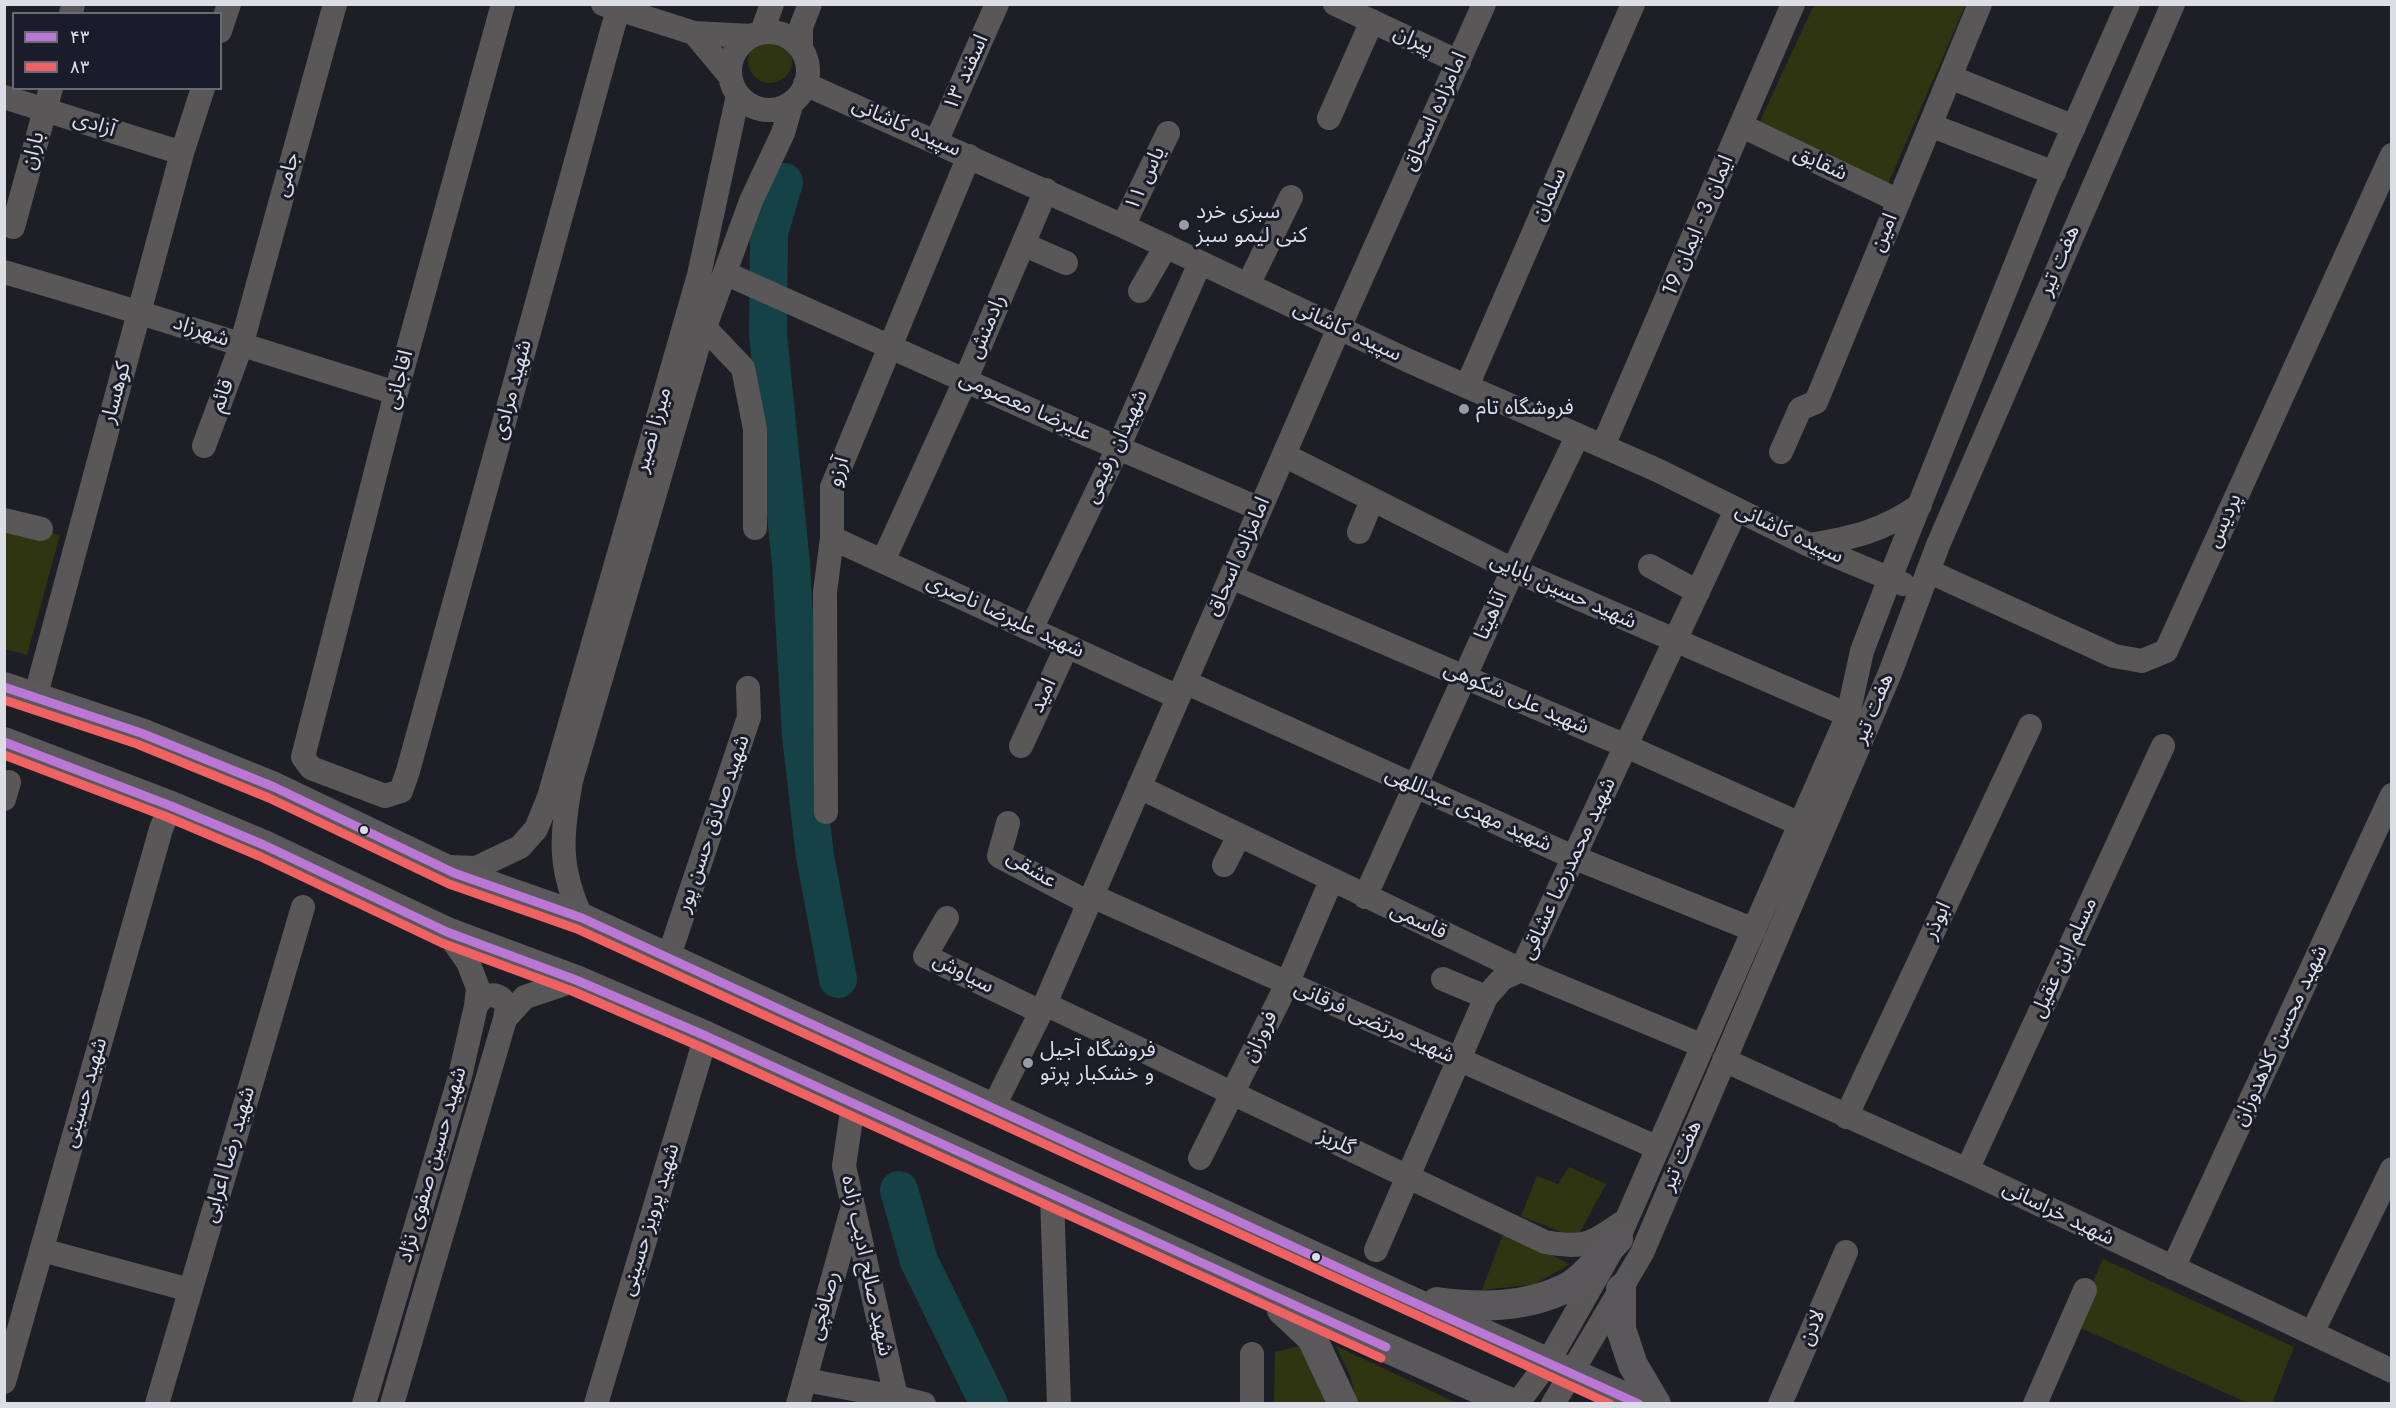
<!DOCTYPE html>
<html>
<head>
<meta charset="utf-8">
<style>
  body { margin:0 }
  #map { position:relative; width:2396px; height:1408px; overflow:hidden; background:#1e1f26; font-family:Jost,sans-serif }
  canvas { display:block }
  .frame { position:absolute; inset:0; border:6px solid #dcdee6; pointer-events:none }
  .legend { position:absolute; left:12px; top:12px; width:210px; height:78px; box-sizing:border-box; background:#1a1d29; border:2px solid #686a75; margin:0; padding:8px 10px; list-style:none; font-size:18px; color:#dcdee6 }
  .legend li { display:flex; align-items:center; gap:12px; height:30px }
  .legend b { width:30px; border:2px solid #686a75 }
</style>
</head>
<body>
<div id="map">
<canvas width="2396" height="1408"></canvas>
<div class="frame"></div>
<ul class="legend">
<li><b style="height:8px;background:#ba77d6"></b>۴۳</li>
<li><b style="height:8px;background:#f06262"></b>۸۳</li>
</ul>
</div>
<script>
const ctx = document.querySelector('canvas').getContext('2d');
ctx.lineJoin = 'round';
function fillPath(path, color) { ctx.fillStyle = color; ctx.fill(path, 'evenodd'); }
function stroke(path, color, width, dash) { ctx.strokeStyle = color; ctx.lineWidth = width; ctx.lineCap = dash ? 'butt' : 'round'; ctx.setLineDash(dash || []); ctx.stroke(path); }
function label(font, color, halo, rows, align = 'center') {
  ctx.font = font + ' Jost,"Noto Sans Arabic",sans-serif'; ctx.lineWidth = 6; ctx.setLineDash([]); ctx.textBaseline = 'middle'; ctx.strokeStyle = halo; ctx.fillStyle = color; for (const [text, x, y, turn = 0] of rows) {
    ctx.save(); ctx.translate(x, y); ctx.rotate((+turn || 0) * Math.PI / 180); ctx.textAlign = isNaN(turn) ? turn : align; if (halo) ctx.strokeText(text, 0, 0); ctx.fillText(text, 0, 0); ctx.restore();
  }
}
fillPath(new Path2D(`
  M1962,4L1965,6L1888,184L1759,123L1814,5Z
  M748 61a22 22 0 1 1 44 0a22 22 0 1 1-44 0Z
  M4,520L60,535L27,655L5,649Z
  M1569,1167L1606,1184L1577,1238L1521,1216L1537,1176L1558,1184Z
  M1504,1232L1570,1264L1535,1284L1482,1290Z
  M2103,1259L2294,1347L2272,1403H2248L2074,1325Z
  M1299,1346L1325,1388L1329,1403L1274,1404L1275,1352Z
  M1336,1346L1457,1403H1357L1350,1375Z`), '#2e3510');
stroke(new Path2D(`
  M784,182L769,233L768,334L791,564L801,736L815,856L838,979
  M899,1190L919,1261L989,1404`), '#154246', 38);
stroke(new Path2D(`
  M503,4L396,393L303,757L311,768L385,796L401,791L408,771L618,9
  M603,4L694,33L752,36
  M1335,4L1459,62
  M71,14L73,4
  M220,31L229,4
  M762,32L772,4
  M730 71a39 39 0 1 1 78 0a39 39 0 1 1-78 0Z
  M694,33L730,76
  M801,48V27L810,4
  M1950,77L2074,127
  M805,84L1123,226L1409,361L1657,470L1809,545L1903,584
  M4,97L182,153
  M1329,118L1372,21
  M1930,125L2054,173
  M1742,126L1899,201
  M936,142L997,4
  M1123,226L1168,133
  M13,227L51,88
  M1023,244L1066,263
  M4,272C136,310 266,353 396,393
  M725,273L1049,418L1260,509
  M1248,285L1291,197
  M1140,291L1166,246
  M705,328L743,368L755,429V528
  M1467,386L1633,4
  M204,446L241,346L335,4
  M1603,446L1793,4
  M1781,452L1800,409L1816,402L1980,4
  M1284,455L1513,570L1848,715
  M4,520L41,529
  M1359,532L1372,500
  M832,538L1178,697
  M1809,545C1853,538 1883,531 1920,505
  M883,561L965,381L1046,190
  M1650,566L1698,592
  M1928,571L2114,656L2142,661L2166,651L2392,155
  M1231,577L1626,746L1800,824
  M1031,629L1118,448L1200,263
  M1185,682L1573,857L1754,930
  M35,698L182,153L203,88
  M1021,746L1067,646
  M1139,787L1521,970L1703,1046
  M4,799L9,782
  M826,812L825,592L832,538V487L969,156
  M1008,823L999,856L1089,903
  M1224,865L1239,836
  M449,867L476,868L520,847L536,829L549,797L699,275L738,95
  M1092,896L1658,1148
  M1365,897L1513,570L1578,435
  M582,918C558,868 561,835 571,781L698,346L751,201L783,133L792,102
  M947,918L925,956L1041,1012
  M668,959L749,717L748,688
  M1443,979L1486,997
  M1045,1004L1545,1242C1582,1248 1590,1246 1620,1224
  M476,1006L483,997C495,993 502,996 507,1007L505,1019
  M1724,1060L1967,1170L2392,1371
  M853,1105L844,1166L896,1397L924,1404
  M993,1108L1045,1004L1339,328L1484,4
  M1846,1117L2030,726
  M1200,1158L1287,984L1331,881
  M1967,1170L2163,746
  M1052,1196L1059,1404
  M42,1250L190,1290
  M1376,1250L1486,997L1502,979L1521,970L1736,510
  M2173,1268L2392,795
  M2312,1333L2392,1169
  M805,1380L896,1397
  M4,1382L161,829L171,806
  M157,1404L303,907
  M364,1404L460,1076L476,1006L478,988L468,962L447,932
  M392,1404L505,1019L525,997L576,980
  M596,1404L706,1036
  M798,1404L851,1213
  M1252,1404V1354
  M1517,1404L1548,1362L1618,1239L1848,715L1862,651L1890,578L2044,194L2128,4
  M1553,1404L1642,1253L1890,673L1938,545L2173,4
  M1780,1404L1846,1252
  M2035,1404L2085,1290`), '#595758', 24);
stroke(new Path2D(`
  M4,687L141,733L274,787L454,873L582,918L1402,1297L1640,1404
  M4,742L171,806L264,845L447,932L576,980L706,1036L1261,1292L1513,1404
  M1621,1289V1329L1633,1365L1656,1404
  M1437,1302C1481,1308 1527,1308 1568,1287C1584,1279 1605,1252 1618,1239
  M1282,1310L1312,1338L1343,1404`), '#5a585b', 30);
stroke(new Path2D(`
  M4,687L141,733L274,787L454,873L582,918L1402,1297L1639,1404
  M4,742L171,806L264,845L447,932L576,980L706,1036L1386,1347`), '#ba77d6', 9);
stroke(new Path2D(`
  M4,700L137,744L269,798L449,884L577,929L1610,1404
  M4,755L167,817L259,856L442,943L572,991L701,1047L1381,1358`), '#f06262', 9);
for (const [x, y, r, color] of [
  [1184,225,6,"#9a9ba3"],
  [1464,409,6,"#9a9ba3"],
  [364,830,5,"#dcdee6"],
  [1028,1063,6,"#9a9ba3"],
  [1316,1257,5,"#dcdee6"]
]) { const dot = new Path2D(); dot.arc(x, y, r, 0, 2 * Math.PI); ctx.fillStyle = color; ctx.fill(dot); stroke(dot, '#1a1d29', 2); }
label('21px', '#dcdee6', '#1a1d29', [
  ["پیران",1413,41,25],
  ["اسفند ۱۳",967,73,-66],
  ["امامزاده اسحاق",1436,112,-66],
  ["آزادی",94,125,18],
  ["سپیده کاشانی",906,128,24],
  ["باران",34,151,-75],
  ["شقایق",1820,164,25],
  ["جامی",288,175,-75],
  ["یاس ۱۱",1146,179,-65],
  ["سلمان",1550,195,-66],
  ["ایمان 3 - ایمان 19",1699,226,-67],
  ["امین",1885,233,-68],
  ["هفت تیر",2060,261,-67],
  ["رادمنش",988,327,-67],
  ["شهرزاد",201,332,19],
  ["سپیده کاشانی",1347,332,25],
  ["اقاجانی",400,380,-75],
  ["شهید مرادی",513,390,-75],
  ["کوهسار",117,393,-75],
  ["قائم",223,396,-70],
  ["علیرضا معصومی",1025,407,24],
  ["میرزا نصیر",654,430,-74],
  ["شهیدان رفیعی",1117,447,-65],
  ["آرزو",839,472,-73],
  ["پردیس",2225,521,-66],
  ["سپیده کاشانی",1789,534,25],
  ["امامزاده اسحاق",1239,557,-66],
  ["شهید حسین بابایی",1563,592,24],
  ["آناهیتا",1492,616,-66],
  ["شهید علیرضا ناصری",1005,617,25],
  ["امید",1044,696,-65],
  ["شهید علی شکوهی",1516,699,23],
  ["هفت تیر",1874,709,-67],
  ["شهید مهدی عبداللهی",1468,810,24],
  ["شهید صادق حسن پور",714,824,-71],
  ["شهید محمدرضا عشاقی",1569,869,-65],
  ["عشقی",1031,870,31],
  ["ابوذر",1938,921,-65],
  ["قاسمی",1418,922,25],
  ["مسلم ابن عقیل",2065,958,-65],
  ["سیاوش",963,974,27],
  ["شهید مرتضی فرقانی",1374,1023,24],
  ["شهید محسن کلاهدوزان",2281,1036,-65],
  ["فروزان",1261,1037,-64],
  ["شهید حسینی",86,1093,-74],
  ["گلریز",1336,1143,25],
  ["شهید رضا اعرابی",230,1155,-74],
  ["هفت تیر",1682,1156,-67],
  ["شهید حسین صفوی نژاد",433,1165,-74],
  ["شهید خراسانی",2058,1214,26],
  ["شهید پرویز حسینی",651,1220,-73],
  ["شهید صالح ادیب زاده",866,1266,78],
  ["رصافچی",825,1306,-75],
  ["لادن",1813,1328,-67]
]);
label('21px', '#dcdee6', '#1a1d29', [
  ["سبزی خرد",1196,213],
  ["کنی لیمو سبز",1196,237],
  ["فروشگاه تام",1476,409],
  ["فروشگاه آجیل",1040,1051],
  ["و خشکبار پرتو",1040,1075]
], 'left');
</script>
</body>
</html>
